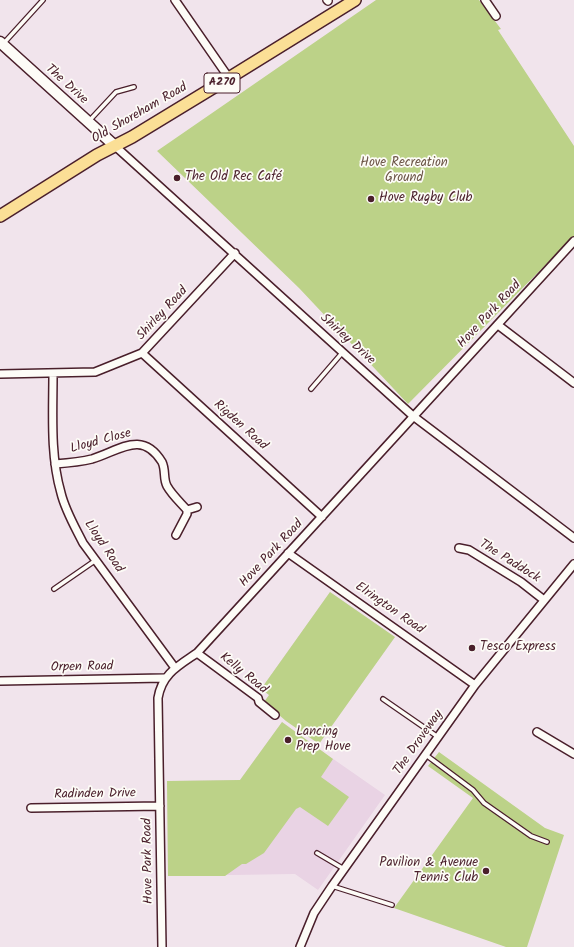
<!DOCTYPE html>
<html>
<head>
<meta charset="utf-8">
<style>
  body { margin:0 }
  canvas { display:block; background:#f1e4ec }
</style>
</head>
<body>
<canvas width="574" height="947"></canvas>
<script>
const ctx = document.querySelector('canvas').getContext('2d');
ctx.lineJoin = 'round';
function fillPath(path, color) { ctx.fillStyle = color; ctx.fill(path, 'evenodd'); }
function stroke(path, color, width, dash) { ctx.strokeStyle = color; ctx.lineWidth = width; ctx.lineCap = dash ? 'butt' : 'round'; ctx.setLineDash(dash || []); ctx.stroke(path); }
function label(font, color, halo, rows, align = 'center') {
  ctx.font = font + ' Kalam,sans-serif'; ctx.lineWidth = 3.5; ctx.setLineDash([]); ctx.textBaseline = 'middle'; ctx.strokeStyle = halo; ctx.fillStyle = color; for (const [text, x, y, turn = 0] of rows) {
    ctx.save(); ctx.translate(x, y); ctx.rotate((+turn || 0) * Math.PI / 180); ctx.textAlign = isNaN(turn) ? turn : align; if (halo) ctx.strokeText(text, 0, 0); ctx.fillText(text, 0, 0); ctx.restore();
  }
}
fillPath(new Path2D(`
  M330,592L395,637L316,747L385,795L318,890L295,874L168,876L167,781L240,780L282,722L313,745L321,733L261,689Z`), '#e9d3e4');
fillPath(new Path2D(`
  M376,0H479L501,29L498,30L574,146V236L408,404L299,288L157,151Z
  M330,592L395,637L319,744L286,721L264,702L269,695L261,689Z
  M282,722L333,759L321,777L349,797L328,826L300,807L296,809L264,853L246,864H242L225,876H168L167,781L240,780Z
  M439,752L545,828L564,835L527,947H506L394,908L473,798L428,766Z`), '#bcd288');
const service = new Path2D(`
  M3,44L43,0
  M89,121L116,92L134,87
  M311,389L342,353
  M54,589L96,560
  M383,699L438,737
  M426,755L473,790L484,803L531,836L547,842
  M317,853L344,869
  M332,886L392,905`);
const minor = new Path2D(`
  M175,0L229,78
  M327,0L328,1
  M485,0L496,16
  M115,146L413,416L574,538
  M498,325L574,383
  M142,353L322,517
  M0,374L95,372L142,353L235,253
  M53,374C53,413 50,455 61,493C65,510 75,527 83,543L175,668
  M55,464C68,463 80,462 92,459C119,451 142,429 162,462C166,470 163,479 167,486C172,495 181,503 187,510V514L176,535
  M187,510L197,507
  M459,548L469,550L521,582L544,600
  M288,553L475,685
  M197,653L258,698L259,702L275,715
  M0,681L164,678
  M537,732L574,754
  M31,808L160,806
  M162,947L158,698C162,674 178,666 197,653L574,241
  M300,947L314,913L332,886L475,685L574,564`);
const secondary = new Path2D(`
  M0,42L115,146`);
const primary = new Path2D(`
  M0,216L97,155L132,137L229,78L355,0`);
stroke(service, '#4a1f2b', 6);
stroke(minor, '#4a1f2b', 10);
stroke(secondary, '#4a1f2b', 13);
stroke(primary, '#4a1f2b', 14);
stroke(service, '#fdfcf7', 3.5);
stroke(minor, '#fdfcf7', 7);
stroke(secondary, '#fdfcf7', 10);
stroke(primary, '#fbdf96', 11);
for (const [x, y, r, color] of [
  [177,178,4,"#4a1f2b"],
  [371,199,4,"#4a1f2b"],
  [472,648,4,"#4a1f2b"],
  [288,740,4,"#4a1f2b"],
  [486,871,4,"#4a1f2b"]
]) { const dot = new Path2D(); dot.arc(x, y, r, 0, 2 * Math.PI); ctx.fillStyle = color; ctx.fill(dot); stroke(dot, '#fdfcf7', 1.5); }
for (const [x, y, w] of [
  [222,83,36]
]) { const box = new Path2D(); box.roundRect(x - w / 2, y - 10, w, 20, 3); ctx.fillStyle = '#fdfcf7'; ctx.fill(box); stroke(box, '#4a1f2b', 1); }
label('bold 12px', '#4a1f2b', null, [
  ["A270",222,83]
]);
label('13px', '#4a1f2b', '#fdfcf7', [
  ["The Drive",66,85,42],
  ["Old Shoreham Road",140,114,-30],
  ["Shirley Road",163,314,-47],
  ["Hove Park Road",490,315,-47],
  ["Shirley Drive",347,340,42],
  ["Rigden Road",240,426,42],
  ["Lloyd Close",101,442,-15],
  ["Lloyd Road",103,547,56],
  ["Hove Park Road",272,554,-47],
  ["The Paddock",509,562,32],
  ["Elrington Road",389,609,35],
  ["Orpen Road",82,668,-1],
  ["Kelly Road",243,674,39],
  ["The Droveway",419,743,-55],
  ["Radinden Drive",95,795,-1],
  ["Hove Park Road",149,861,-91]
]);
label('13px', '#6c5547', '#fdfcf7', [
  ["Hove Recreation",404,164],
  ["Ground",404,179]
]);
label('13px', '#4a1f2b', '#fdfcf7', [
  ["The Old Rec Café",185,178],
  ["Hove Rugby Club",379,199],
  ["Tesco Express",480,648],
  ["Lancing",296,733],
  ["Prep Hove",296,748],
  ["Pavilion & Avenue",478,864,"right"],
  ["Tennis Club",478,879,"right"]
], 'left');
</script>
</body>
</html>
